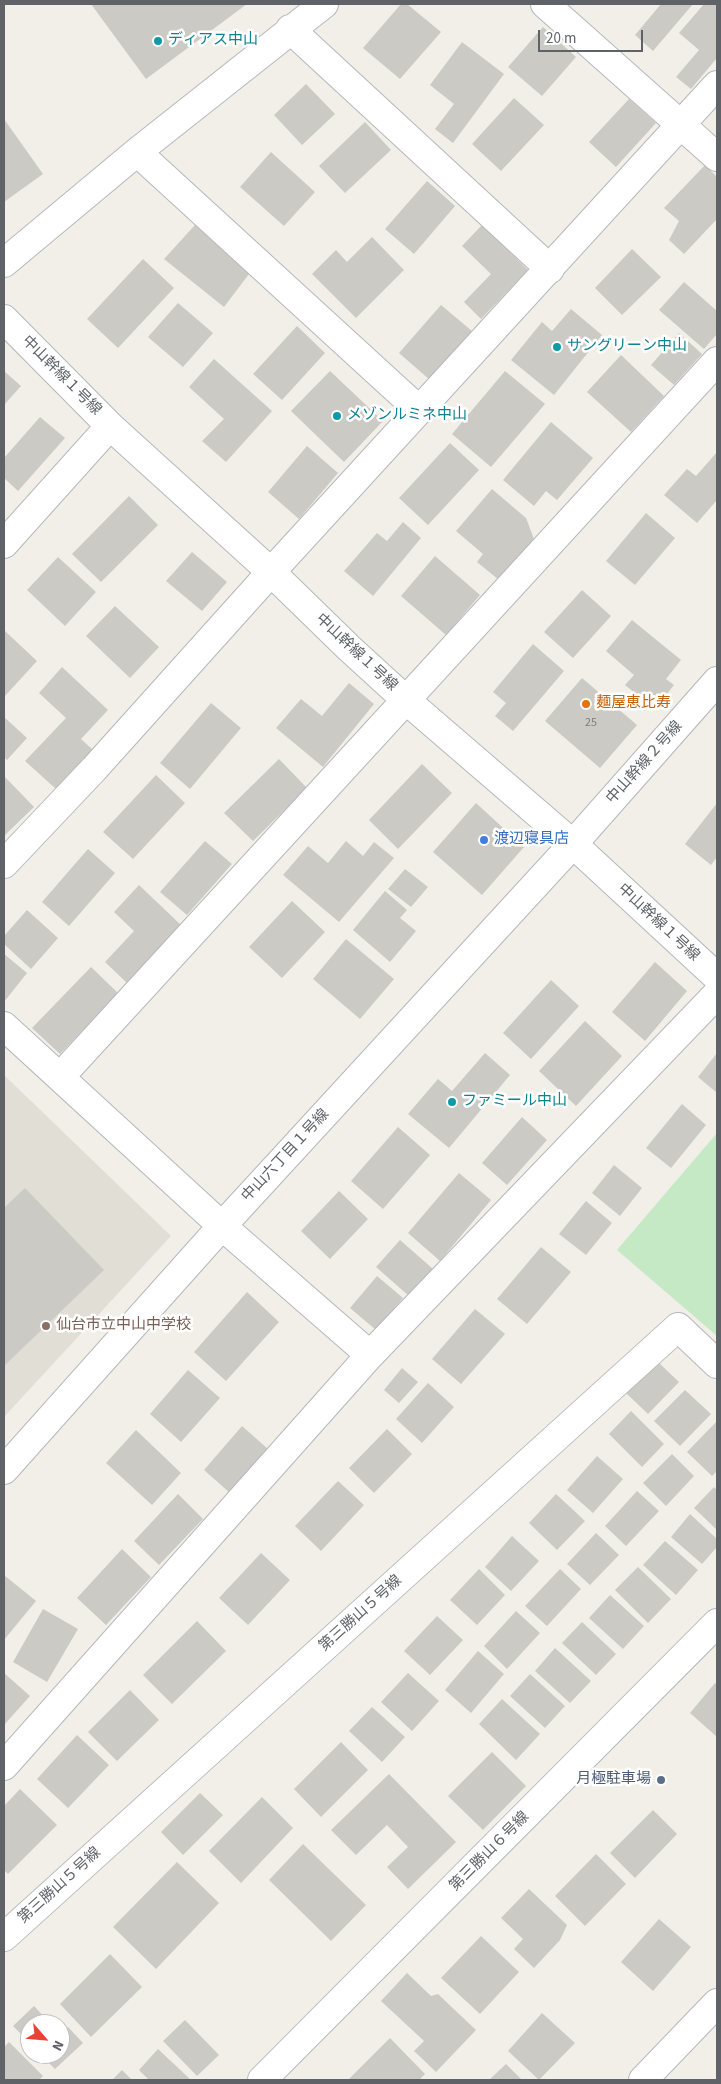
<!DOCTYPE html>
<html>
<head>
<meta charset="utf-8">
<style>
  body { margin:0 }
  #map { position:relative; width:721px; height:2084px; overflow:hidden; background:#f1efe8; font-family:"Source Sans 3",sans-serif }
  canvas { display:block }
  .frame { position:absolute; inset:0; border:5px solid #5f6368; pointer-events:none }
  .north { position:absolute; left:20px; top:2014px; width:50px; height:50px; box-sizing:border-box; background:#fff; border:1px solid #bfc1c3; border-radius:50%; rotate:117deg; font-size:14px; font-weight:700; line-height:20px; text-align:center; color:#5f6368 }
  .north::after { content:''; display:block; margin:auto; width:18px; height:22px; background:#ea4335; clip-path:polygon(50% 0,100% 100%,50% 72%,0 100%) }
  .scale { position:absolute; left:538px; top:30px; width:105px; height:22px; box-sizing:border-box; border:2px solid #5f6368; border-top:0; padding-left:6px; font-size:15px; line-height:18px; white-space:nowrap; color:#5f6368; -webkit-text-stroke:4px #fff; paint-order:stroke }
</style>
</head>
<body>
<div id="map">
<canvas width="721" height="2084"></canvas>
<div class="frame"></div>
<div class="north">N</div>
<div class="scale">20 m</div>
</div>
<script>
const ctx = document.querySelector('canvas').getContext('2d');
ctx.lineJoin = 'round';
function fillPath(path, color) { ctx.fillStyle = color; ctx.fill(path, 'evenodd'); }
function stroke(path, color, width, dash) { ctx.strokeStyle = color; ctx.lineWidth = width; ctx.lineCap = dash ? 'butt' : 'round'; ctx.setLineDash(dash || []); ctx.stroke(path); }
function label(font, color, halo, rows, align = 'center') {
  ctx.font = font + ' "Source Sans 3","Noto Sans JP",sans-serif'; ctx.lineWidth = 5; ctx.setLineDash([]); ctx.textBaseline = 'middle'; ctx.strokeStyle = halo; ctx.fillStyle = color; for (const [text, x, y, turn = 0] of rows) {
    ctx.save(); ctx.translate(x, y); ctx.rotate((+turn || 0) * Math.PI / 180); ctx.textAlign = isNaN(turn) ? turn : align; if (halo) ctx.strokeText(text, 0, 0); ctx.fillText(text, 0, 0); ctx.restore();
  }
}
fillPath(new Path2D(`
  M4,1075L171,1236L4,1417Z`), '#e1ded6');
fillPath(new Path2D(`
  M717,1133V1336L617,1250Z`), '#c5e8c5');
fillPath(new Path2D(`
  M91,4H247L146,79Z
  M401,4H407L441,32L400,79L363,48Z
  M661,4H693L653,51L635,35Z
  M704,4H717V58L691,89L676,77L699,50L679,33Z
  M543,27L576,57L542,96L508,67Z
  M462,42L504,74L453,143L435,129L454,104L430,85Z
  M306,84L335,114L302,145L274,115Z
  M514,98L544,125L501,171L472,144Z
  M629,99L656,123L616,167L589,142Z
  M4,119L43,174L4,202Z
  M365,122L391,150L345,193L319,166Z
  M271,152L315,192L284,226L240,187Z
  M705,165L717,177V219L684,254L669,240L679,221L664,208Z
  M427,181L455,206L414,254L385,229Z
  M195,225L249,274L224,307L164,259Z
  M482,225L528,270L481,319L464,302L491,274L462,246Z
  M372,237L404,270L356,318L312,274L336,250L347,262Z
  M632,249L661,277L622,315L595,288Z
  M143,259L174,288L118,348L87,319Z
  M684,282L717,311V334L704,349L659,310Z
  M178,303L213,333L183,367L148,337Z
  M441,305L472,331L430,380L399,353Z
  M571,309L602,335L554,395L511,360L542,322L552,331Z
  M297,326L325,353L282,400L253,374Z
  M679,333L702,354L674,385L651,365Z
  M621,355L664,396L631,432L587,392Z
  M214,359L272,411L226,462L202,441L224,419L189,387Z
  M4,371L21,386L4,405Z
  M330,371L383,421L344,462L291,411Z
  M505,371L545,404L491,467L452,434Z
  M40,417L65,438L18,491L4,478V458Z
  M551,422L593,458L557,500L546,491L534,506L503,480Z
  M450,443L479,470L428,525L399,498Z
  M307,446L338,473L299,519L268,492Z
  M717,452V500L697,523L664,495L687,469L696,476Z
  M492,489L526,518L534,539L499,580L477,562L483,554L456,531Z
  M129,496L158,525L101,582L72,554Z
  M646,513L675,538L635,585L606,561Z
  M403,522L421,538L373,596L344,571L377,533L387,541Z
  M192,552L227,582L202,611L166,581Z
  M435,556L480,595L446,635L401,596Z
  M58,557L96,592L65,626L27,590Z
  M582,590L611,616L573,658L544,632Z
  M115,606L159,647L130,678L86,636Z
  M632,620L681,660L666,679L674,685L655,709L625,685L634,675L606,651Z
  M5,631L37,661L4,697V632Z
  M533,644L564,671L513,731L495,716L506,703L493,692Z
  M62,667L108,710L81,739L93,750L56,789L25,761L66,718L39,693Z
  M582,678L637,725L600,768L545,721Z
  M349,683L374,704L323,767L276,728L301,699L322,716Z
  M211,703L241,728L190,789L160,763Z
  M4,717L27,738L7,760L4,757Z
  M279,759L307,788L253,841L224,813Z
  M422,764L452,793L398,849L369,820Z
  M156,775L185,803L133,859L103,832Z
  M4,776L34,807L4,836Z
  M476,803L524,847L482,895L433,852Z
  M717,803V857L711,865L685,844Z
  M205,841L232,864L187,915L160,892Z
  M346,841L363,856L374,842L394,858L339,922L283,875L308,846L328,863Z
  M88,849L115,873L69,926L42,902Z
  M405,869L428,887L411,907L388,889Z
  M139,885L182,926L127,983L105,962L134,931L114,912Z
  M385,891L407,910L400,918L416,931L390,962L353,930Z
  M292,901L325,932L282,978L249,947Z
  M27,910L58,938L31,969L4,944V936Z
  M346,939L394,979L360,1019L313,979Z
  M4,954L27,973L4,1002Z
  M655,962L687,991L645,1041L612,1012Z
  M91,967L118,993L60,1054L32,1028Z
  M551,980L579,1006L531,1059L503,1033Z
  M585,1021L622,1056L576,1106L539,1071Z
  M485,1053L510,1075L449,1148L408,1114L438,1079L452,1091Z
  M717,1053V1093L698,1077Z
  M682,1104L706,1125L671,1168L646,1148Z
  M522,1117L547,1140L507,1185L482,1163Z
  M398,1127L430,1155L383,1209L351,1181Z
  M614,1165L642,1188L620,1216L592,1193Z
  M459,1173L491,1200L440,1261L408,1233Z
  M25,1188L104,1270L4,1366V1208Z
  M339,1191L368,1219L330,1259L301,1231Z
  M586,1201L612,1223L586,1255L559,1234Z
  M400,1240L433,1269L409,1296L376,1267Z
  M541,1247L571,1272L527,1324L497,1299Z
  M377,1276L403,1298L376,1330L350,1308Z
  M247,1292L279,1322L226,1381L194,1352Z
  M475,1309L505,1334L461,1384L432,1359Z
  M657,1361L679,1382L648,1414L626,1393Z
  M402,1368L418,1382L399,1403L384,1390Z
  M188,1370L220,1398L181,1442L150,1414Z
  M428,1383L454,1407L422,1443L396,1419Z
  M685,1390L711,1414L680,1446L654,1421Z
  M631,1411L664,1444L642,1467L609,1434Z
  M717,1421V1471L712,1476L687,1452Z
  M242,1426L268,1449L230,1493L204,1470Z
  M387,1429L412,1454L374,1493L349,1468Z
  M136,1430L181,1473L152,1505L106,1463Z
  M672,1454L694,1476L666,1506L643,1483Z
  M597,1456L623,1479L593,1513L567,1490Z
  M338,1481L364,1505L321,1551L295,1526Z
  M714,1487L717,1490V1530L694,1508Z
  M637,1491L659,1511L626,1546L605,1526Z
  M178,1494L203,1519L159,1565L134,1541Z
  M556,1494L585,1521L557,1550L529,1523Z
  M690,1514L717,1539V1547L702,1564L671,1537Z
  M596,1533L619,1555L590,1585L567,1564Z
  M512,1536L539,1561L511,1591L485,1567Z
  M665,1541L698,1570L676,1595L643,1565Z
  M122,1549L151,1577L106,1625L77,1598Z
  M261,1553L290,1580L248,1625L219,1598Z
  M638,1567L671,1599L648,1623L615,1590Z
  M479,1569L505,1595L477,1625L450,1600Z
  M560,1569L581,1589L547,1626L525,1606Z
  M4,1575L36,1601L4,1640Z
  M610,1595L644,1626L623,1649L589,1618Z
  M43,1609L78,1629L47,1682L13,1662Z
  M516,1611L540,1633L507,1669L484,1646Z
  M437,1616L463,1640L430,1675L404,1651Z
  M197,1621L226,1651L172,1704L143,1675Z
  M582,1622L616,1654L596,1675L562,1643Z
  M555,1648L591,1681L570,1703L535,1671Z
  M478,1651L504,1674L471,1713L445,1690Z
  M4,1673L30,1696L4,1725Z
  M408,1673L439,1701L412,1731L381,1702Z
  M530,1674L565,1706L545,1728L510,1696Z
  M715,1683L717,1685V1737L690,1713Z
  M130,1690L159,1720L117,1761L88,1732Z
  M502,1699L540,1734L516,1760L479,1724Z
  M372,1707L405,1737L382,1762L349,1731Z
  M77,1735L109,1765L68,1808L37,1779Z
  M341,1742L368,1770L321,1817L294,1789Z
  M492,1752L526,1786L483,1830L448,1796Z
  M389,1774L456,1842L408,1889L387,1867L408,1847L387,1825L356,1855L331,1830Z
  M20,1789L57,1825L8,1874L4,1870V1806Z
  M200,1793L223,1815L183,1855L161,1832Z
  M262,1797L293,1828L241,1883L209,1851Z
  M653,1810L677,1834L635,1878L610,1853Z
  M303,1844L366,1905L331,1941L269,1880Z
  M596,1854L626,1884L585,1926L555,1896Z
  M177,1862L219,1903L156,1969L113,1927Z
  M529,1889L567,1925L560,1940L534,1968L514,1949L523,1939L501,1918Z
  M659,1919L691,1947L653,1991L621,1962Z
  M481,1936L519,1972L480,2014L441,1978Z
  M110,1954L142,1987L91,2037L60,2004Z
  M407,1973L431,1996L438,1994L476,2030L436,2072L414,2051L424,2041L381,2001Z
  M34,2006L51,2024H30V2043L13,2026Z
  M542,2013L575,2043L539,2080L508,2051Z
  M185,2020L219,2055L197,2076L163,2041Z
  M68,2027L83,2043L55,2069L40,2054H60V2034Z
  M390,2038L425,2074L419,2080H348Z
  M9,2042L43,2076L39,2080H4V2047Z
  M158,2049L191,2080H149L139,2070Z
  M506,2064L522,2080H489Z
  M122,2070L132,2080H112Z`), '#cccac5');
const minor = new Path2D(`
  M545,4L717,157
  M290,29L550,269
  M137,152L419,410
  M4,263L137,152L324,4
  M4,319L110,426L271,572L349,648L407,701L573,844L717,977
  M4,544L110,426
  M4,864L94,769L271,572L717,85
  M4,1026L222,1226L370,1355
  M60,1077L717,361
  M4,1470L222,1226L573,844L717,681
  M4,1766L370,1355L717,994
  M4,1937L678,1327L717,1364
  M262,2080L717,1623
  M643,2080L717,2003`);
stroke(minor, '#b5b8bc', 30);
stroke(minor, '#fff', 28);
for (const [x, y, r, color] of [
  [158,41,5,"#0f9aa8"],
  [557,347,5,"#0f9aa8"],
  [337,416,5,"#0f9aa8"],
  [586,704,5,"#e8710a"],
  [484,840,5,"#3f7fe0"],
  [452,1102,5,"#0f9aa8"],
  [46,1326,5,"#8d6e63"],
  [661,1780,5,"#5c6f8a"]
]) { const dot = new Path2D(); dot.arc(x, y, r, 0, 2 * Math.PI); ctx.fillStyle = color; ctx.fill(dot); stroke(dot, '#fff', 2); }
label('12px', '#7a7d7f', null, [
  ["25",591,723]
]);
label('15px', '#0d838f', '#fff', [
  ["ディアス中山",168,41],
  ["サングリーン中山",567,347],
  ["メゾンルミネ中山",347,416],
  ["ファミール中山",462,1102]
], 'left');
label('15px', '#5f6368', '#fff', [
  ["中山幹線１号線",61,376,45],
  ["中山幹線１号線",356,653,43],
  ["中山幹線２号線",645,763,-48],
  ["中山幹線１号線",658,923,43],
  ["中山六丁目１号線",286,1156,-47],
  ["第三勝山５号線",361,1614,-42],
  ["第三勝山６号線",490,1852,-45],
  ["第三勝山５号線",60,1886,-42]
]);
label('15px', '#c56008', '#fff', [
  ["麺屋恵比寿",596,704]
], 'left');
label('15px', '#366cbe', '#fff', [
  ["渡辺寝具店",494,840]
], 'left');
label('15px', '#785e54', '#fff', [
  ["仙台市立中山中学校",56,1326]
], 'left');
label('15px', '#4e5e75', '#fff', [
  ["月極駐車場",651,1780]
], 'right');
</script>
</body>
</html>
